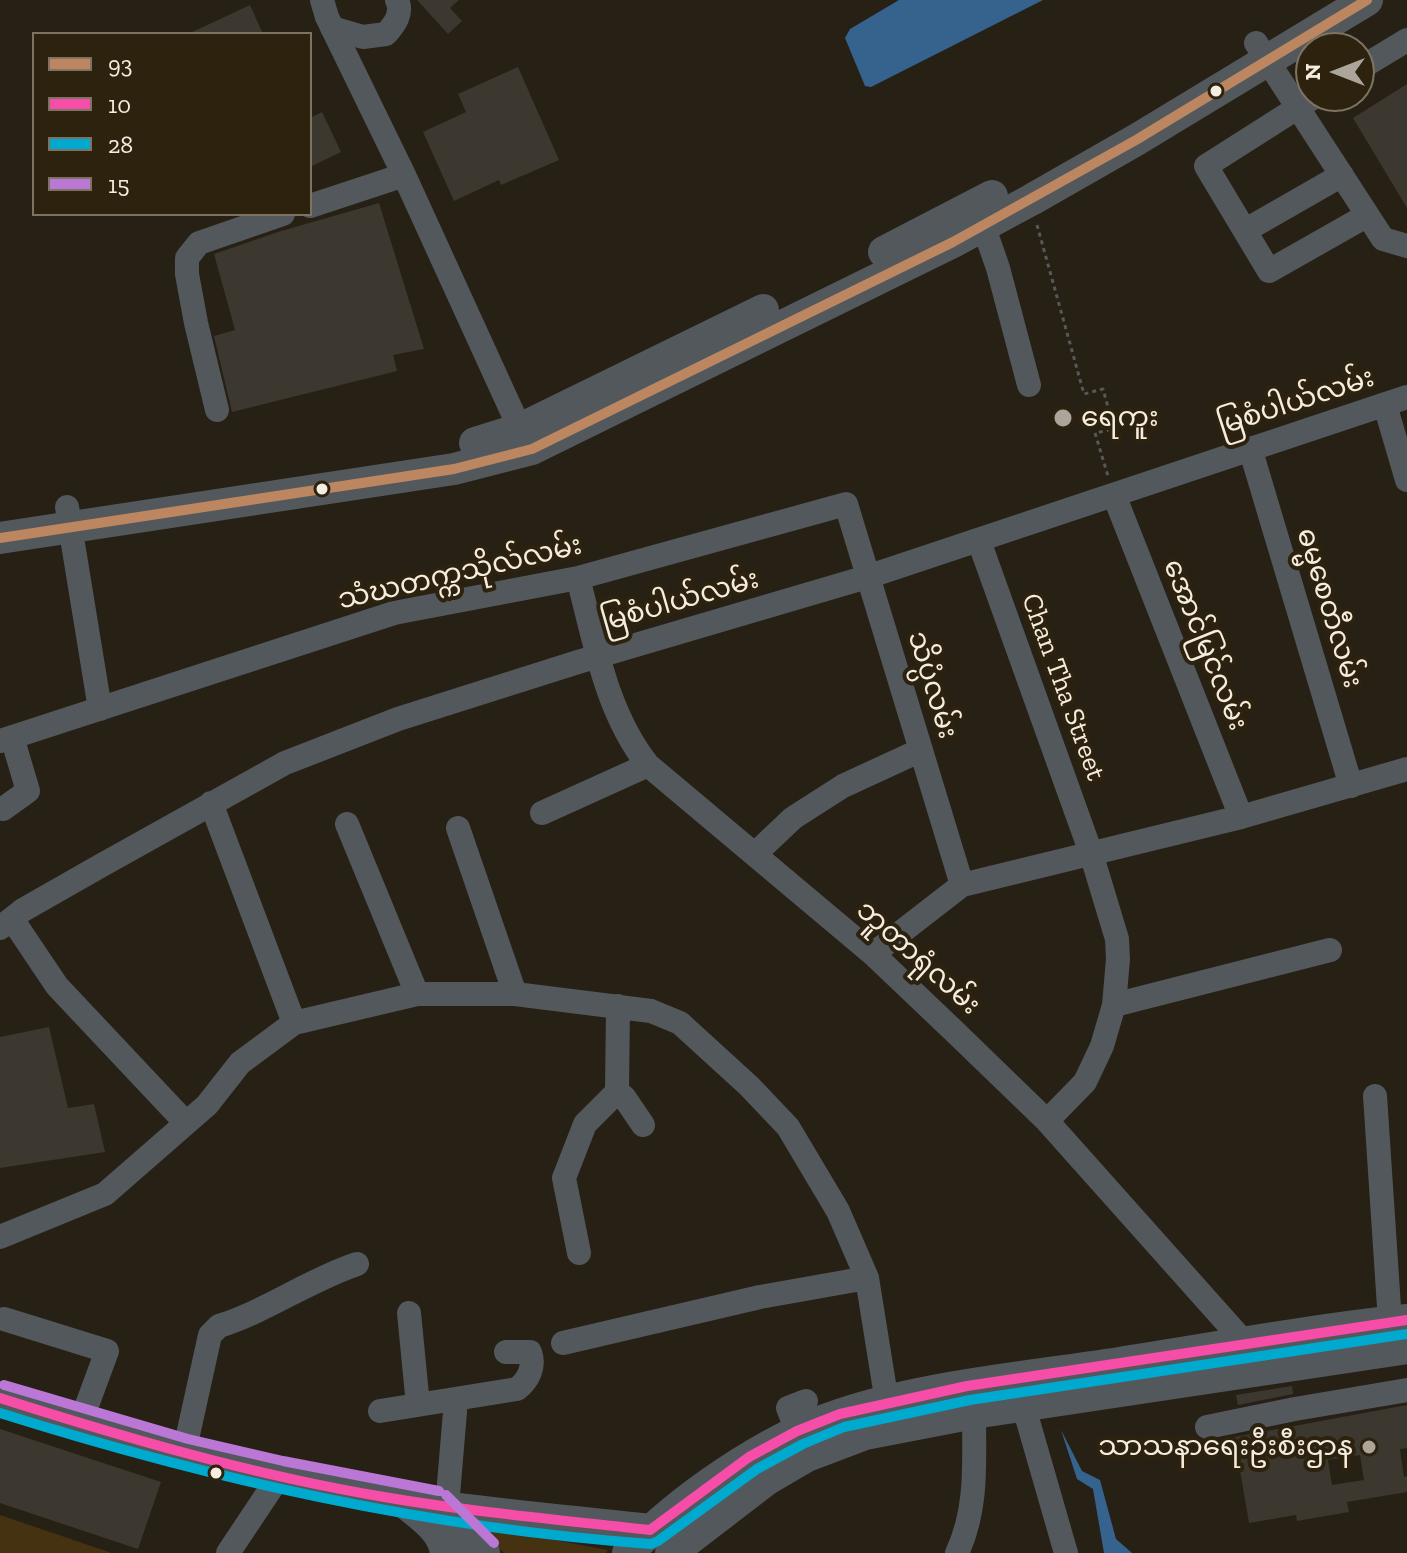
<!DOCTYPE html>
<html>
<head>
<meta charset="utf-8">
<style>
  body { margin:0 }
  #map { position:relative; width:1407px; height:1553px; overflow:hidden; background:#262015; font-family:"Zilla Slab",serif }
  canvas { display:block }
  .legend { position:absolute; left:32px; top:32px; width:280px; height:184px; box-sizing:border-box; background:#2d220e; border:2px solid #7d7362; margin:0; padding:10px 14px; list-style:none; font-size:24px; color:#f4ede0 }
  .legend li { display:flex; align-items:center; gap:16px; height:40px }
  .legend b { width:40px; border:2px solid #7d7362 }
  .north { position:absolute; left:1295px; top:32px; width:80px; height:80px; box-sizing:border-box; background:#2d220e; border:2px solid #7d7362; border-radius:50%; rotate:270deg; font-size:22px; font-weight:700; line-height:32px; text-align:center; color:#f4ede0 }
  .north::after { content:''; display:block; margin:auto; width:28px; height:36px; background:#aca599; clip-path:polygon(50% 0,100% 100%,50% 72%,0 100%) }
</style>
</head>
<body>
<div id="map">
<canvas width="1407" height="1553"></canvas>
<ul class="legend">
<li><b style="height:10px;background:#bb8660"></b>93</li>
<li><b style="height:10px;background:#f54da8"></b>10</li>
<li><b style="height:10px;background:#00a9ce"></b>28</li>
<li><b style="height:10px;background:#ba77d6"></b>15</li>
</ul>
<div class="north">N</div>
</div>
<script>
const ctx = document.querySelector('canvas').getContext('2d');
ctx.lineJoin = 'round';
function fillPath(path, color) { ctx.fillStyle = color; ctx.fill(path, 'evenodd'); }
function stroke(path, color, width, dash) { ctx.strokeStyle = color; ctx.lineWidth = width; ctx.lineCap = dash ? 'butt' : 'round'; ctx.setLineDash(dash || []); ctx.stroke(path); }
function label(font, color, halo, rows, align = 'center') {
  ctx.font = font + ' "Zilla Slab","Noto Sans Myanmar",serif'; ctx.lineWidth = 8; ctx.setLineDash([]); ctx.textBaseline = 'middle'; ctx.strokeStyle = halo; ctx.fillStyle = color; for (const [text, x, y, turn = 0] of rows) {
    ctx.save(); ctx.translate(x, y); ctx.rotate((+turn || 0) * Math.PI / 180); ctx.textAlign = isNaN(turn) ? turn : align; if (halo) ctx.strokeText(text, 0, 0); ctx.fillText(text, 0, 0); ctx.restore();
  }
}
fillPath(new Path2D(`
  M0,1515L112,1553H0Z
  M475,1525L608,1550L606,1553H504Z`), '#443211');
fillPath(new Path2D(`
  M899,0H1043L871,87L865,86L845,38L850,29Z
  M1061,1430L1082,1471L1100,1480L1116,1539L1132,1553H1104L1093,1489L1077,1479Z`), '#36628e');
fillPath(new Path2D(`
  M417,0H459L450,8L462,21L448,34Z
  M250,5L263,34H188L218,20Z
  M518,67L559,160L501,185L499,180L454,201L423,132L466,112L458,94Z
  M1407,84V208L1353,118Z
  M322,112L341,152L310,167V118Z
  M379,203L424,349L393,355L397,371L232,412L214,336L235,330L214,254L278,232Z
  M49,1027L68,1108L94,1104L105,1152L0,1168V1037Z
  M1292,1386L1293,1394L1238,1405L1236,1395Z
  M1407,1405V1448L1400,1449L1404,1477L1407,1476V1492L1347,1502L1349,1512L1297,1521L1296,1515L1249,1523L1236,1447L1225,1449L1224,1439ZM1360,1455L1364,1480L1332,1485L1328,1460Z
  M0,1429L161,1482L138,1549L0,1503Z`), '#3d382f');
stroke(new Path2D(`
  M1037,225L1084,394L1103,389L1114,429L1095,433L1108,476`), '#575858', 3, [4, 4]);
stroke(new Path2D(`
  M322,0L327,17L404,175L520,429
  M332,28L363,37L386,34C395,24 403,13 397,0
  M1256,43L1383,239L1407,246
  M1359,69L1407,40
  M1316,96L1206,166L1269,271L1366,216
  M310,206L404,175
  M983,225L998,268L1029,385
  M1246,230L1342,175
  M1385,405L1407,480
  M217,410L196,323L187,274V258L199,243L283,214
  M1250,448L1351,786
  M1114,495L1241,817
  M67,507L100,709
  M979,541L1091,853L1117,939L1118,959L1114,1005L1102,1046L1085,1082L1047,1121
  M578,578C595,642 606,712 648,765L873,954L955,1032L1047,1121L1245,1343L1247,1354
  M0,741L394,613L578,578L846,504L962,885
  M211,803L294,1023
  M3,809L28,791L12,737
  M542,813L648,765
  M347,824L417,994
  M458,828L515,994
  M755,854L793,818L843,786L921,750
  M12,919L57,986L186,1123
  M0,928L23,910L102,865L285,763L398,719L578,662L867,577L1407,397
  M873,954L962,885L1241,817L1407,769
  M1114,1005L1330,950
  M617,1092L624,1097L643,1125
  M1375,1096L1390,1322
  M0,1237L105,1194L207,1105L240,1063L294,1023L417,994H515L651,1011L680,1023L749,1086L788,1127L838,1211L867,1278L889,1415
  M579,1253L564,1178L585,1124L617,1092L618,1006
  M409,1313L418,1405
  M4,1319L107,1351L80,1424
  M563,1343L760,1297L867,1278
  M1019,1390L1066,1553
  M380,1411L517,1389C529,1380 535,1366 530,1352H506
  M1207,1427L1295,1409L1407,1390
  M797,1431L788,1408L806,1401
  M184,1453L210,1335L219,1326C267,1311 309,1280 357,1264
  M447,1507L456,1400
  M228,1553L280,1475
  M957,1553C978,1508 974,1462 974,1413`), '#53585d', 24);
stroke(new Path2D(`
  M884,252L992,196
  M475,443L520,429L763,310
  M0,538L454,469L532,449L953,242L1031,200L1136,140L1367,0
  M0,1398C143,1444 289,1484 438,1506C509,1516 580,1522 650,1530
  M403,1501C420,1515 443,1529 446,1553
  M436,1505L484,1553
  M628,1553C681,1498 766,1439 839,1415C924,1386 1030,1377 1119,1363C1215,1348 1311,1330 1407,1320
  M671,1553L766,1480L807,1456L865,1434L974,1413L1407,1348`), '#53585d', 32);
stroke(new Path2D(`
  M0,538L454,469L532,449L953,242L1136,140L1367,0`), '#bb8660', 10);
stroke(new Path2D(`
  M0,1398C126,1438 253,1475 384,1497C472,1512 561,1520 650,1530L749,1457L797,1431L840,1414L967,1386L1407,1320`), '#f54da8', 10);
stroke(new Path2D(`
  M0,1413C213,1480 428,1528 651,1544L658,1541L757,1469L803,1444L844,1427L970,1400L1407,1334`), '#00a9ce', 10);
stroke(new Path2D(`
  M4,1385L188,1439L283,1461L439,1491
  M446,1495L494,1543`), '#ba77d6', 10);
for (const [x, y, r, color] of [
  [1216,91,7,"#f4ede0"],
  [1063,418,10,"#aca599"],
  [322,489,7,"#f4ede0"],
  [1369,1447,8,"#aca599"],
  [216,1473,7,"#f4ede0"]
]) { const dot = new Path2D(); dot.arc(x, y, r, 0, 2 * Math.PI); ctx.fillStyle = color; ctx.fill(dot); stroke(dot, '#2d220e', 3); }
label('28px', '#f4ede0', '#2d220e', [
  ["မြစံပါယ်လမ်း",1296,402,-18],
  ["သံဃတက္ကသိုလ်လမ်း",460,573,-13],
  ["မြစံပါယ်လမ်း",680,601,-16],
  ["ဓမ္မစေတီလမ်း",1329,608,73],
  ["အောင်မြင်လမ်း",1205,645,68],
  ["သိပ္ပံလမ်း",932,685,73],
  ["Chan Tha Street",1063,687,70],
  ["ဘူတာရုံလမ်း",918,958,42]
]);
label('28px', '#f4ede0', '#2d220e', [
  ["ရေကူး",1081,418],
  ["သာသနာရေးဦးစီးဌာန",1353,1447,"right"]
], 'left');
</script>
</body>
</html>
